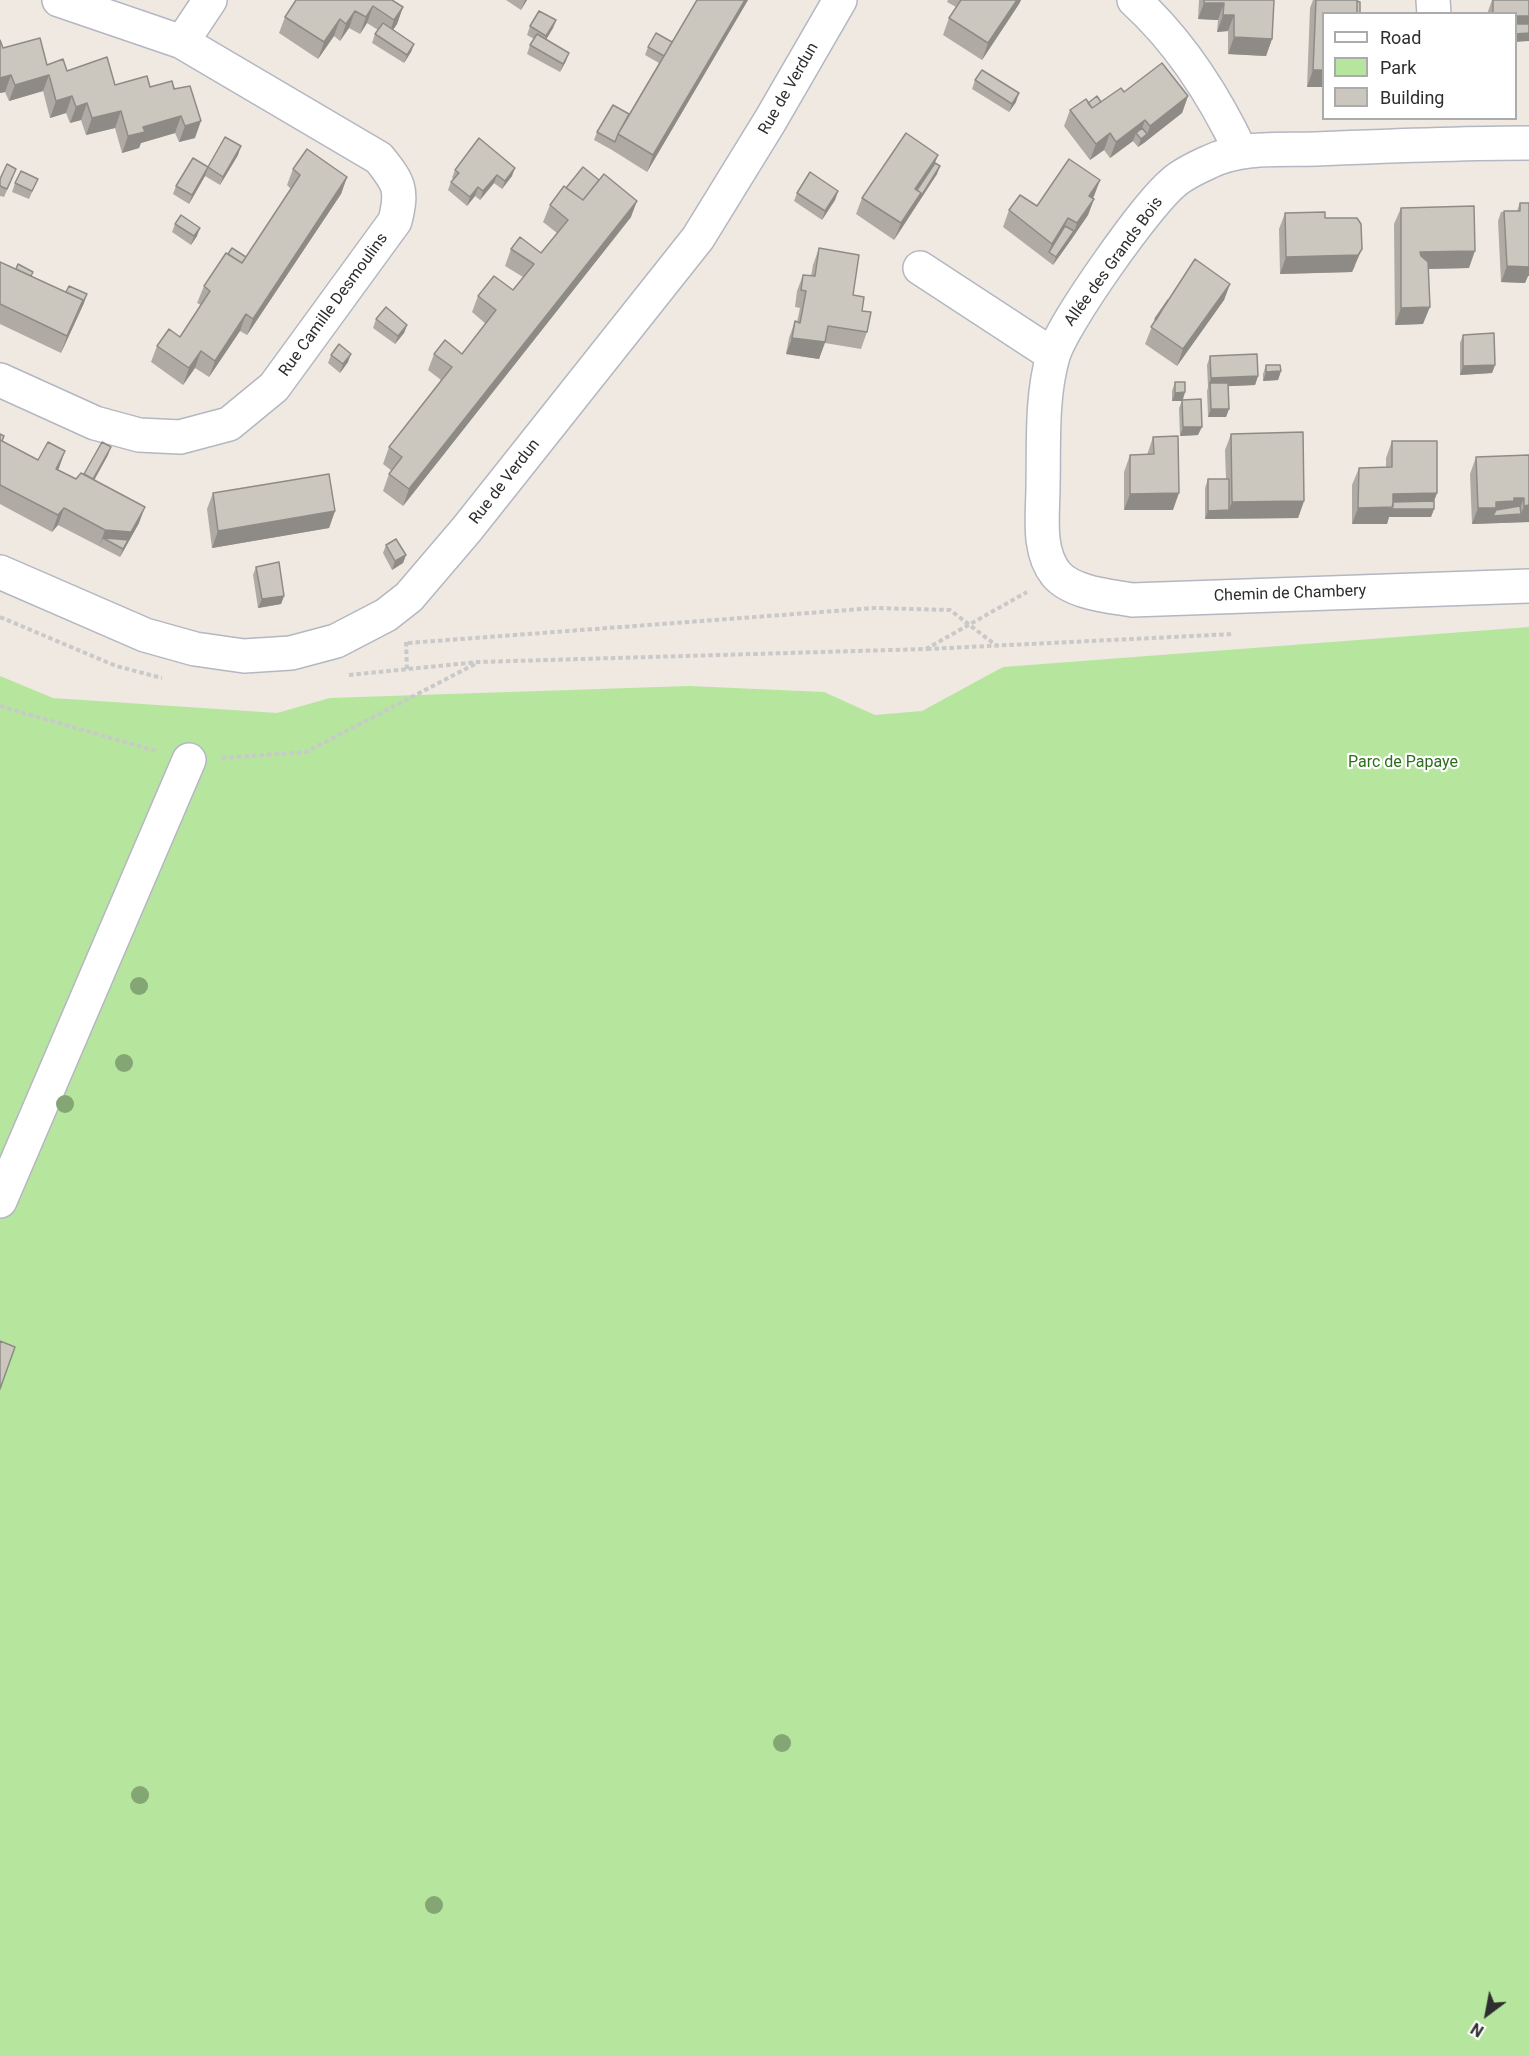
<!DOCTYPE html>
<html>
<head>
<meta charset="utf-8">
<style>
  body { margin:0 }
  #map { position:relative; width:1529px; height:2056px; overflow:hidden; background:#efe9e1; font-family:Roboto,sans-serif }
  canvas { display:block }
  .legend { position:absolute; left:1322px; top:12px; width:195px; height:108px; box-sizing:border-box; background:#fff; border:2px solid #ababab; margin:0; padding:8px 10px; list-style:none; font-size:18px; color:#2e2e2e }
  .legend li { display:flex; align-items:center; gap:12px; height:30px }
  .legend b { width:30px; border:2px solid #ababab }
  .north { position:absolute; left:1457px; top:1984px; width:60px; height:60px; -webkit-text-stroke:4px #fff; paint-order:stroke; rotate:212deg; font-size:16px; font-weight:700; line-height:24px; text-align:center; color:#2e2e2e }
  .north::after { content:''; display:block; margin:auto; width:21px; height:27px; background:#2e2e2e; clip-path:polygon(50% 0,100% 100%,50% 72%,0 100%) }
</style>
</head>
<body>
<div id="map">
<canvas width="1529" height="2056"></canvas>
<ul class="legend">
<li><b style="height:8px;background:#fff"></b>Road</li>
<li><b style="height:16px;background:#b6e59e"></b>Park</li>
<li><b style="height:16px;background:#cbc7bf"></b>Building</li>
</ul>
<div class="north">N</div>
</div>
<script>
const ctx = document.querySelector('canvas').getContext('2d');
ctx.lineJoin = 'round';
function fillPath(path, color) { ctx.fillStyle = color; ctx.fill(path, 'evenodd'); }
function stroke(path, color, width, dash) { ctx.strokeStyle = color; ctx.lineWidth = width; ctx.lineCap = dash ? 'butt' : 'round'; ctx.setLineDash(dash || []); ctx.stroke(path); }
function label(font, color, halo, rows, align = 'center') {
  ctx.font = font + ' Roboto,sans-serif'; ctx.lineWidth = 4.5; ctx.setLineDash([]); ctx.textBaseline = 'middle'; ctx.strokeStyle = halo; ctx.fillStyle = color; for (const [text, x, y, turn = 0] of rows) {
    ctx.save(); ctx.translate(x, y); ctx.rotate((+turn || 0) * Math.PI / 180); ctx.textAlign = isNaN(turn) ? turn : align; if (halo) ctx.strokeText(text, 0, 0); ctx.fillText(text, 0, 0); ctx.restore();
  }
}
fillPath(new Path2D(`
  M1529,627V2056H0V676L53,698L277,713L330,698L689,686L824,692L875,715L922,711L1003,667Z`), '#b6e59e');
const minor = new Path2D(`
  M59,0L182,42L210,0
  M1134,0C1179,41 1215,97 1241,152
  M1433,0L1434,14
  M1529,143C1458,143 1387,146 1316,149C1281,150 1241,146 1209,162C1198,167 1183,174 1174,182C1147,204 1062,324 1053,356C1041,398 1044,443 1043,486C1043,515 1037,550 1056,574C1072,593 1109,596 1132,600L1529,586
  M920,268L1053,355
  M0,380L95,423L139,435L180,437L229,424L274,387L395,221C403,189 399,183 379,158L182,42
  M0,572L145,635L195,649L244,656L291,653L336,641L386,615L409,597L467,529L698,238L770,121L840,0
  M0,1201L189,760`);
stroke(minor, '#b4b7c1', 36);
stroke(new Path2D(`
  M0,617L116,666L162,678
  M406,642L407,670
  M408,643L875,608L950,610L997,646
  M927,649L1234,634
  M349,675L478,662L926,649L1027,592
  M0,706L156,751
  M222,758L306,752L475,664`), '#c9c9c9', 4, [4.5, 3]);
stroke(minor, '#fff', 33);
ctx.fillStyle = '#84a574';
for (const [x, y] of [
  [139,986],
  [124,1063],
  [65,1104],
  [782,1743],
  [140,1795],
  [434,1905]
]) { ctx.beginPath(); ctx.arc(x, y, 9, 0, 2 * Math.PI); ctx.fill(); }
fillPath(new Path2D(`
  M296,0L403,7L397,24L393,30L414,44L411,52L404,63L372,43L375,34L378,30L367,23L360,34L349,28L340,41L334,36L318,59L279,33L285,17Z
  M506,0H527L521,10Z
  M697,0H748L647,172L612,150L594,140L597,132L629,114L659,63L645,55L648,47L672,42Z
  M948,0H1021L1019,4L982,60L943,35L949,18L956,7L947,2Z
  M1199,0H1274L1272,39L1266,56L1228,54V31L1217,32L1218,20L1198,19Z
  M1313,0H1357L1323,87H1307L1310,8Z
  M1492,0H1529L1515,14H1487Z
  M556,20L553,28L546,39L566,61L560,72L527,54L530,45L534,39L527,35L530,26Z
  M0,40L3,48L47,65L115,85L150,87L172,81L195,138L179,142L175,133L141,143L139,148L122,153L115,128L86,135L81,120L70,123L66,113L50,118L43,91L9,101L5,92L0,93Z
  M975,80L1016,102L1009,112L972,89Z
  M1124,92L1188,96L1182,113L1138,147L1133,141L1110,158L1104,150L1090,160L1064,126L1070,110L1088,103L1101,102Z
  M238,155L220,185L205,176L189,204L173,194L176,186L208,167Z
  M935,163L937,174L894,240L856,214L862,198Z
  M293,169L347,177L341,194L247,335L240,331L209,377L195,368L183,385L151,362L157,346L180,337L201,305L197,303L204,286L228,254L246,257L291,189L287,185Z
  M455,170L512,176L502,189L494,183L480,200L475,196L467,206L448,190L451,182L454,179L452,178Z
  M13,177L4,197L0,196V179Z
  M38,179L29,199L12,192L15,183Z
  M1100,180L1093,198L1094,199L1088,215L1053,265L1003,227L1009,210L1037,206Z
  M566,188L631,217L403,506L383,491L389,474L392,471L383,464L389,447L441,380L428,370L434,354H462L486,324L472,312L478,296L513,290L523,277L505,266L511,249L541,253L557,233L543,222L550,205Z
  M838,191L835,200L822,220L794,201L797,193Z
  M1520,203L1528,276L1525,283L1501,282L1498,221L1501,212L1517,211Z
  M1401,208L1469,268L1429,269L1423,324L1395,325L1394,224Z
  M1285,213L1325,218L1355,266L1352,272L1280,274L1279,229Z
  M175,224L197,236L191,245L172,232Z
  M819,248L853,295L862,311L867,332L861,349L825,343L819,359L786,354L789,338L795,321L797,322L800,308L795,307L797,291L803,275L811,276L813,265Z
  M0,262L84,303L61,353L0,324Z
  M1230,284L1224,300L1177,366L1145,344L1155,319Z
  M376,319L407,325L404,333L395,344L373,328Z
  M1463,335L1495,365L1492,373L1460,375V343Z
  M331,355L348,362L340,373L328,363Z
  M1210,356L1258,376L1255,385L1228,386L1229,409L1226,417H1208L1207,391L1208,387L1207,365Z
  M1266,365L1281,371L1278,380L1263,381V374Z
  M1175,382L1185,392L1183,400L1198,435L1180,436L1179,408L1182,401H1172V391Z
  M0,434L2,441L76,479L108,455L94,480L139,523L120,557L58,525L52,532L0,504Z
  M1231,434L1304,501L1298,518L1205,519V488L1208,479H1226L1225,450Z
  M1153,437L1173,510H1124V472L1130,455H1147Z
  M1392,441L1437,493L1434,501V509L1431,517H1389L1387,524H1352V485L1359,468L1386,467V458Z
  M1529,455V522L1472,524L1470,474L1476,457Z
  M213,493L335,511L329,528L212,548L207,509Z
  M386,545L406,555L403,563L392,570L383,553Z
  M256,567L284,596L281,604L258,608L253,575Z`), '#afaba4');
fillPath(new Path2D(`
  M525,0H527L521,10Z
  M745,0H748L647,172L653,155Z
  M1017,0H1021L1019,4L982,60L988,43Z
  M1204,3H1224L1218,20L1198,19Z
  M373,6L367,23L360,34L366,17Z
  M403,7L397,24L388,37L394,20Z
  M355,11L349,28L340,41L346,24Z
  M1223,15H1234L1228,31L1217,32Z
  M1515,16H1529V32L1515,33Z
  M340,19L334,36L318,59L324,42Z
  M556,20L553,28L543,45L546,36Z
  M1529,33V41L1515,42V34Z
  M1234,37L1272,39L1266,56L1228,54Z
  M414,44L411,52L404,63L407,55Z
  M569,53L566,61L560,72L563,64Z
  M1313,70H1323V87H1307Z
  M11,75L5,92L0,93V78Z
  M49,75L43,91L9,101L15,85Z
  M1019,93L1016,102L1009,112L1012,104Z
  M72,96L66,113L50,118L56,101Z
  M1188,96L1182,113L1144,143L1150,126Z
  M87,103L81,120L70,123L76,107Z
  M121,111L115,128L86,135L92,118Z
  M181,116L175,133L141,143L139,148L122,153L128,136L143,127Z
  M1145,120L1139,137L1136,133L1133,141L1110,158L1116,142Z
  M201,121L195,138L179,142L185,126Z
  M1110,133L1104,150L1090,160L1096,144Z
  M1147,134L1144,143L1138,147L1141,139Z
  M241,146L238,155L220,185L223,177Z
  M938,155L932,171L914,198L915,189Z
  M940,166L937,174L894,240L901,223Z
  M208,167L205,176L189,204L192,195Z
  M515,168L512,176L502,189L505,181Z
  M497,175L494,183L480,200L483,191Z
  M347,177L341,194L247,335L253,319Z
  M1100,180L1094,196L1083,212L1089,196Z
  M478,187L475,196L467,206L470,197Z
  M838,191L835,200L822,220L825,211Z
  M1094,199L1088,215L1071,240L1077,223Z
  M637,201L631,217L403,506L409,489Z
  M1068,218L1062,234L1049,252L1052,244Z
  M200,228L197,236L191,245L194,236Z
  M1074,231L1071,240L1053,265L1056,257Z
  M1362,249L1352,272L1280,274L1286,257Z
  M1475,251L1469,268L1424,269L1418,264L1420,252Z
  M1529,264V276H1528L1525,283L1501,282L1507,266Z
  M1230,284L1224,300L1177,366L1183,349Z
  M87,294L84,303L61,353L67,336Z
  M1430,307L1423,324L1395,325L1401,308Z
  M246,314L240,331L209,377L215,361Z
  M407,325L404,333L395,344L398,336Z
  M792,338L825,342L819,359L786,354Z
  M201,351L195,368L183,385L189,368Z
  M351,354L348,362L340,373L343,364Z
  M1495,365L1492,373L1460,375L1463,366Z
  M1281,371L1278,380L1263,381L1266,372Z
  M1258,376L1255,385L1210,387V383L1208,387L1211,378Z
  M1185,392L1182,401H1172L1175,393Z
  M1211,409H1229L1226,417H1208Z
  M1183,427H1202L1198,435L1180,436Z
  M111,447L108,455L86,495L89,487Z
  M65,451L59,468L50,486L56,469Z
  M1179,493L1173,510H1124L1130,494Z
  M1437,493L1431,509H1434L1431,517H1389L1387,524H1352L1358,508L1393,494Z
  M1514,498H1524L1518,514H1521L1524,506L1529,505V522L1472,524L1478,508Z
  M1304,501L1298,518L1205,519L1208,511L1229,510L1232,502Z
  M145,507L139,523L120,557L123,548L103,538L99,547L105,530Z
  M64,508L58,525L52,532L58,515Z
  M335,511L329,528L212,548L218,531Z
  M406,555L403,563L392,570L395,561Z
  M284,596L281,604L258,608L262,599Z`), '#8e8b86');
const building = new Path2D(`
  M296,0H392L403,7L394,20L373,6L366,17L355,11L346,24L340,19L324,42L285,17Z
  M697,0H745L653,155L618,134Z
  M961,0H1017L988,43L949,18Z
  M1204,0H1274L1272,39L1234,37V15H1223L1224,3H1204Z
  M1316,0H1357V14H1323V70H1313Z
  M1493,0H1529V16H1515V14H1493Z
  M1357,1L1360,2V14H1357Z
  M539,11L556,20L546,36L530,26Z
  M383,23L414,44L407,55L375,34Z
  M1515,24H1529V33L1515,34Z
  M656,33L672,42L664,56L648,47Z
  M537,34L569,53L563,64L530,45Z
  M40,38L47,65L63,59L67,71L107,57L115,85L147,76L150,87L172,81L174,89L190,86L201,121L185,126L181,116L143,127L145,132L128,136L121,111L92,118L87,103L76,107L72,96L56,101L49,75L15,85L11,75L0,78V40L3,48Z
  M1162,63L1188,96L1150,126L1145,120L1116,142L1110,133L1096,144L1070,110L1086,99L1092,108L1121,88L1124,92Z
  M982,70L1019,93L1012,104L975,80Z
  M1097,96L1101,102L1092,108L1088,103Z
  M613,105L629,114L618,134L615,142L597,132Z
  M1142,128L1147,134L1141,139L1136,133Z
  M906,133L938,155L915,189L921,193L901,223L862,198Z
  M225,137L241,146L223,177L208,167L192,195L176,186L193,158L208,167Z
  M479,138L515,168L505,181L497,175L483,191L478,187L470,197L451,182L459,173L455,170Z
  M307,149L347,177L253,319L246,314L215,361L201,351L189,368L157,346L169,329L180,337L210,291L204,286L226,253L242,263L300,175L293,169Z
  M1069,159L1100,180L1089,196L1094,199L1077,223L1068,218L1052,244L1009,210L1020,195L1037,206Z
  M935,163L940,166L918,201L921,193L917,190Z
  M7,164L16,169L7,189L0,186V179Z
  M583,167L599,180L583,200L566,188Z
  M21,171L38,179L32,191L15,183Z
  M810,172L838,191L825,211L797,193Z
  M604,174L637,201L409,489L389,474L402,457L389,447L452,367L434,354L445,340L462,354L496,310L478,296L494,276L513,290L534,264L511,249L520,237L541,253L568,220L550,205L564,186L583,200Z
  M1520,203H1529V267L1507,266L1504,211H1520Z
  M1474,206L1475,251L1420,252L1421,256L1428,262L1430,307L1401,308V208Z
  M1325,212V218H1357L1361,224L1362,249L1358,255L1286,257L1285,213Z
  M181,215L200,228L194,236L175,224Z
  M1065,226L1074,231L1056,257L1049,252Z
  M232,248L246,257L242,263L228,254Z
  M819,248L859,255L853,295L864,297L862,311L871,312L867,332L828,326L825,342L792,338L795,321L800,323L806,291L801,290L803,275L815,276Z
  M1195,259L1230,284L1183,349L1151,327Z
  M0,262L83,300L67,336L0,304Z
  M18,264L33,272L31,276L16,269Z
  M69,286L87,294L80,308L83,300L66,292Z
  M1168,300L1156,320L1155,319Z
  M386,307L407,325L398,336L376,319Z
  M1494,333L1495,365L1463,366V335Z
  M339,344L351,354L343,364L331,355Z
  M1257,354L1258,376L1211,378L1210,356Z
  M1266,365H1280L1281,371L1266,372Z
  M1175,382H1185V392L1175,393Z
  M1210,383H1228L1229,409H1211Z
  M1201,399L1202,427H1183L1182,400Z
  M1303,432L1304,501L1232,502L1231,434Z
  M0,434L4,436L2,441L0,440Z
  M1178,436L1179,493L1130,494V455L1154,454L1153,437Z
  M0,440L38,460L48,442L65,451L56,469L76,479L81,473L145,507L131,532L105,530L64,508L58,515L0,485Z
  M1392,441H1437V493L1393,494V507L1358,508L1359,468L1392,467Z
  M102,442L111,447L93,479L84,474Z
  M1529,455V505L1524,506V498H1514V501L1496,502V508H1478L1476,457Z
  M329,474L335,511L218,531L213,493Z
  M1208,479H1229V510L1208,511Z
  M1434,501V509H1392L1393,502Z
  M1520,506L1521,514L1493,516L1496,510Z
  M103,538L118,539L128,540L123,549Z
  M396,539L406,555L395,561L386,545Z
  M279,562L284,596L262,599L256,567Z
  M0,1341L15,1347L0,1389Z`);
fillPath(building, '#cbc7bf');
stroke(building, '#8e8b86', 1.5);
label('16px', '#2e2e2e', '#fff', [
  ["Rue de Verdun",789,89,-60],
  ["Allée des Grands Bois",1114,262,-54],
  ["Rue Camille Desmoulins",334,305,-54],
  ["Rue de Verdun",505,482,-52],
  ["Chemin de Chambery",1290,594,-2]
]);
label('16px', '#2c6e1b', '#fff', [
  ["Parc de Papaye",1403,763]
]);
</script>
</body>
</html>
